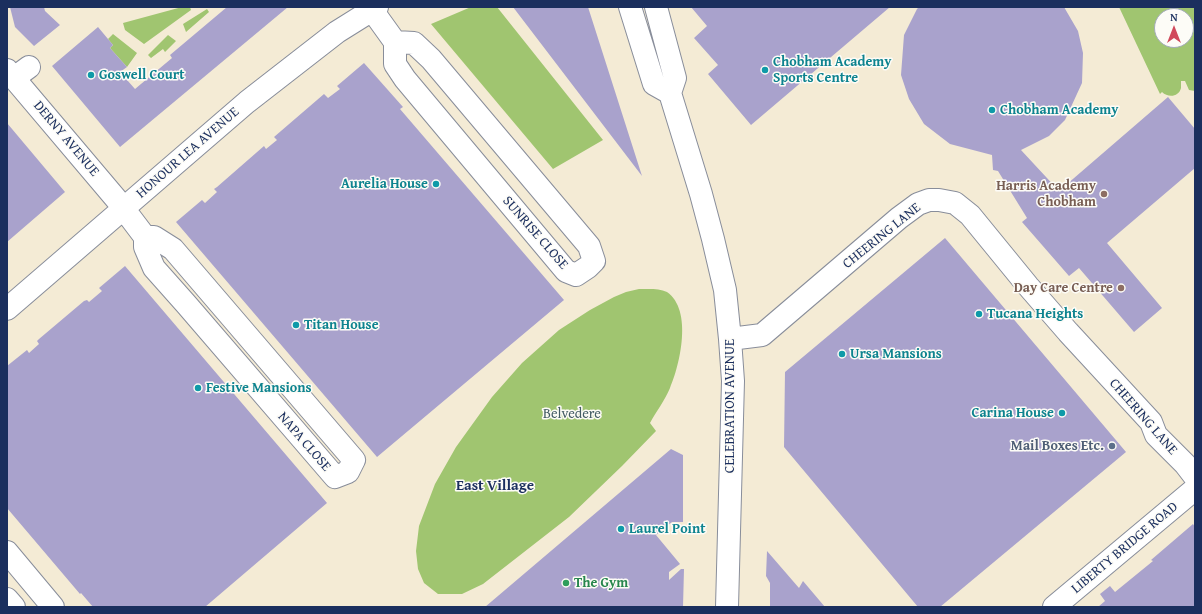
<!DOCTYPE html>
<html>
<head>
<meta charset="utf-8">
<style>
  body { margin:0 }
  #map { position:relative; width:1202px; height:614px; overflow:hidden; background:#f4ebd5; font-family:"Gentium Book Plus",serif }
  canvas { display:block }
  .frame { position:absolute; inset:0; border:8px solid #1b2f5e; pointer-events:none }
  .north { position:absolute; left:1154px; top:8px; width:40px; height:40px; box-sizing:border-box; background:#fdfcf7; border:1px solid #a3aaba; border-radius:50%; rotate:0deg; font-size:11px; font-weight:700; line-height:16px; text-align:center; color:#1b2f5e }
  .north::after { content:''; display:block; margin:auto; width:14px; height:18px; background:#d1495b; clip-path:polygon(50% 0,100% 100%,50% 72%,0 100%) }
</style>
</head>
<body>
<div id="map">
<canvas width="1202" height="614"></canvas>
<div class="frame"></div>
<div class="north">N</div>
</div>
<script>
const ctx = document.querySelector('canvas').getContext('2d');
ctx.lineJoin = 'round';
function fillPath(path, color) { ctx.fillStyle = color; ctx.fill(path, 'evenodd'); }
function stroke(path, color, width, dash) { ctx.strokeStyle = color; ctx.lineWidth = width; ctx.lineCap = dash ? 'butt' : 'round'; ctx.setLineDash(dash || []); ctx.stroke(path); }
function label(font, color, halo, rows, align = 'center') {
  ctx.font = font + ' "Gentium Book Plus",serif'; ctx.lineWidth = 3; ctx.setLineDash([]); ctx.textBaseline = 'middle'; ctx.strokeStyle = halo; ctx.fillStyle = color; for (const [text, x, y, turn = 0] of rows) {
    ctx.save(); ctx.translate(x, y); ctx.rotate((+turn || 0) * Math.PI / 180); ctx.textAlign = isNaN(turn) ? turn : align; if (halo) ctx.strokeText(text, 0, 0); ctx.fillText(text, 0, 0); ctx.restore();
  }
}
fillPath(new Path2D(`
  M182,7H190L191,10L144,44L125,30L123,23Z
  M471,7H497L603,140L553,169L431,24Z
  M1119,7H1195V91L1189,90L1185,81H1181C1181,84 1181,86 1181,88C1179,97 1168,98 1162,92L1160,94ZM1162,16H1186V40H1162Z
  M207,9L209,12L186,32L183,24Z
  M113,34L137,53L127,67L110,48L113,45L108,39Z
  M168,35L176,41L165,52L163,49L151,58L148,55Z
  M639,289C648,289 659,288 667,292C693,310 680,365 670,388C665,400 656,412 650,423L656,431L622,466L569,517L483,584L462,594H438L424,583L418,569L416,551L419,526L435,484L456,447L492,397L522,363L559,330L590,310L614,297L626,292Z`), '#a0c570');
fillPath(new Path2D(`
  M10,7H44L45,11L60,25L34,46L15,27Z
  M227,7H288L120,147L52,66L98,27L113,45L110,48L127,67L120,72L135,89L172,58L170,55Z
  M513,7H588L642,176Z
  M691,7H890L751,125L708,74L718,65L694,38L707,26Z
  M919,7H1064L1078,31L1083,53L1082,83L1065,120L1049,136L1021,150L1059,191L1168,97L1195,129V168L1107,243L1162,308L1134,332L1079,268L1069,276L1022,222L1027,218L998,171L993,170L992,155L950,144L924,124L909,99L901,75L904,35L917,9Z
  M364,63L403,107L400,109L564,300L377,457L176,222L202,200L205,203L217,192L214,189L217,187L264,146L266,149L277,140L274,137L324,94L328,98L340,89L337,86Z
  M7,123L65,192L7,242Z
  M945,238L1126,452L940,607H918L784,447L785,372Z
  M125,266L327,503L205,607H93L81,593L80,594L7,508V366L27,350L29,353L39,344L37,341L39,339L84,301L87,300L89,302L102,291L99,288Z
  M671,449L683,455V522H672L656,535L680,564L669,572V580L681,569H684L683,607H485Z
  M1193,524L1195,527V607H1098L1105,601L1100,594L1110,586L1115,592L1153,561L1151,560Z
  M767,551L799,588L803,581L825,607H770V583L766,576Z`), '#a9a2cc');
const minor = new Path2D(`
  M630,7L654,84L670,93
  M656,7L675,78L670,93L701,194L713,239L725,290L730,339L733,381L727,607
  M372,10L395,42V64L405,79L566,271L576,275L588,267L594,261L589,246L431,59L414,43L395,42
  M7,70L117,200L145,237V247L154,268L186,304L335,477L348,472L354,460L173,249L154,237H145
  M14,78L29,67
  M7,309L247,102L337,32L377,7
  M730,339L762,335L899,218L918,204L929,200H939L955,203L970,215L1028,286L1068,332L1151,422L1156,435L1185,464L1195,477
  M7,552L53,607
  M7,599L14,607
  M1054,607L1195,489`);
stroke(minor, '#888d9a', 24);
stroke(minor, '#fff', 22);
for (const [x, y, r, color] of [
  [765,70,4,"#0f9aa8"],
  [91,75,4,"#0f9aa8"],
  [992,110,4,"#0f9aa8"],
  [436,184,4,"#0f9aa8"],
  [1104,194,4,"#8d6e63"],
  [1121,288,4,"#8d6e63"],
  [979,314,4,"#0f9aa8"],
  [296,325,4,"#0f9aa8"],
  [842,354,4,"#0f9aa8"],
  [198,388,4,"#0f9aa8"],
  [1062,413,4,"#0f9aa8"],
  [1112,446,4,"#5c6f8a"],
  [621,529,4,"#0f9aa8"],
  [566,583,4,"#2e9e5b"]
]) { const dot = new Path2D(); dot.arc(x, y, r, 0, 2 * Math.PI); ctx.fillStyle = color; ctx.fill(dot); stroke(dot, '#fdfcf7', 1.5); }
label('bold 14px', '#0d838f', '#fdfcf7', [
  ["Chobham Academy",773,62],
  ["Sports Centre",773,78],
  ["Goswell Court",99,75],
  ["Chobham Academy",1000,110],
  ["Aurelia House",428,184,"right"],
  ["Tucana Heights",987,314],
  ["Titan House",304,325],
  ["Ursa Mansions",850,354],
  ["Festive Mansions",206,388],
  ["Carina House",1054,413,"right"],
  ["Laurel Point",629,529]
], 'left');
label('14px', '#1b2f5e', '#fdfcf7', [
  ["DERNY AVENUE",66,139,50],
  ["HONOUR LEA AVENUE",188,153,-41],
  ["SUNRISE CLOSE",535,233,49],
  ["CHEERING LANE",882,236,-39],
  ["CELEBRATION AVENUE",730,406,-90],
  ["CHEERING LANE",1143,417,49],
  ["NAPA CLOSE",304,442,49],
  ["LIBERTY BRIDGE ROAD",1125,548,-40]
]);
label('bold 14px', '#785e54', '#fdfcf7', [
  ["Harris Academy",1096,186],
  ["Chobham",1096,202],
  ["Day Care Centre",1113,288]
], 'right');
label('14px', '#435c63', '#fdfcf7', [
  ["Belvedere",572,414]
]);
label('bold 14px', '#4e5e75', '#fdfcf7', [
  ["Mail Boxes Etc.",1104,446]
], 'right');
label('bold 14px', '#27864d', '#fdfcf7', [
  ["The Gym",574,583]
], 'left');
label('bold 15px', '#1b2f5e', '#fdfcf7', [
  ["East Village",495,486]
]);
</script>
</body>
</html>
